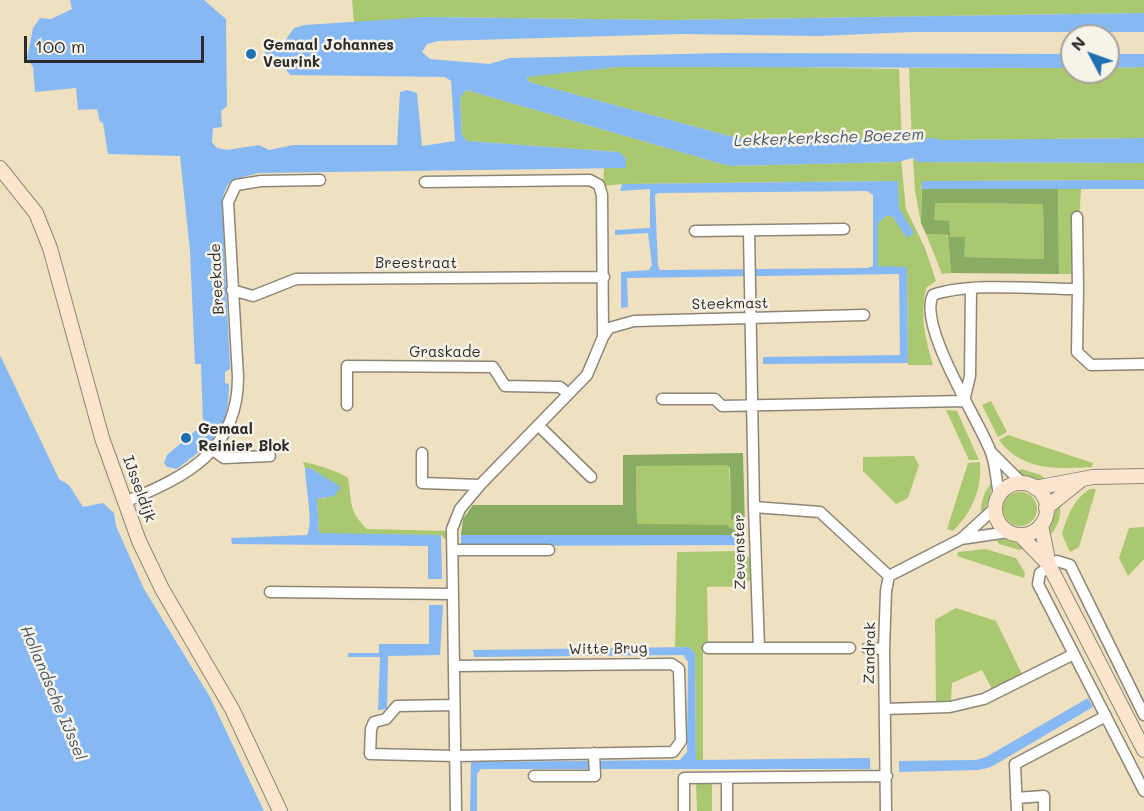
<!DOCTYPE html>
<html>
<head>
<meta charset="utf-8">
<style>
  body { margin:0 }
  #map { position:relative; width:1144px; height:811px; overflow:hidden; background:#efe0c0; font-family:Mali,sans-serif }
  canvas { display:block }
  .north { position:absolute; left:1060px; top:24px; width:60px; height:60px; box-sizing:border-box; background:#f7f3e8; border:2px solid #a5a39c; border-radius:50%; rotate:311deg; font-size:16px; font-weight:700; line-height:24px; text-align:center; color:#2b2b2b }
  .north::after { content:''; display:block; margin:auto; width:21px; height:27px; background:#1f6fb2; clip-path:polygon(50% 0,100% 100%,50% 72%,0 100%) }
  .scale { position:absolute; left:24px; top:36px; width:180px; height:27px; box-sizing:border-box; border:3px solid #2b2b2b; border-top:0; padding-left:8px; font-size:18px; line-height:21px; white-space:nowrap; color:#2b2b2b; -webkit-text-stroke:4px #f7f3e8; paint-order:stroke }
</style>
</head>
<body>
<div id="map">
<canvas width="1144" height="811"></canvas>
<div class="north">N</div>
<div class="scale">100 m</div>
</div>
<script>
const ctx = document.querySelector('canvas').getContext('2d');
ctx.lineJoin = 'round';
function fillPath(path, color) { ctx.fillStyle = color; ctx.fill(path, 'evenodd'); }
function stroke(path, color, width, dash) { ctx.strokeStyle = color; ctx.lineWidth = width; ctx.lineCap = dash ? 'butt' : 'round'; ctx.setLineDash(dash || []); ctx.stroke(path); }
function label(font, color, halo, rows, align = 'center') {
  ctx.font = font + ' Mali,sans-serif'; ctx.lineWidth = 5; ctx.setLineDash([]); ctx.textBaseline = 'middle'; ctx.strokeStyle = halo; ctx.fillStyle = color; for (const [text, x, y, turn = 0] of rows) {
    ctx.save(); ctx.translate(x, y); ctx.rotate((+turn || 0) * Math.PI / 180); ctx.textAlign = isNaN(turn) ? turn : align; if (halo) ctx.strokeText(text, 0, 0); ctx.fillText(text, 0, 0); ctx.restore();
  }
}
fillPath(new Path2D(`
  M352,0H1144V13L669,20L428,17L354,23Z
  M725,66L899,69L902,145L737,138L529,82L527,76L617,67Z
  M1144,67V138L941,140C931,136 920,139 912,145L909,68H1072V72H1108V68Z
  M466,90L729,166L898,162L901,159L906,209L925,248L936,281L926,288C920,317 925,337 933,365H908L907,267H878L877,223L886,216H892L907,237L899,208L897,181L622,184L603,186L604,168L626,167L619,152L467,141L462,135L460,97Z
  M913,158L917,162L1144,163V180L922,181L921,223L915,191Z
  M1058,188H1081L1076,274H1059Z
  M934,203L1043,204L1044,259L964,257L934,220Z
  M926,234L948,235L951,273L942,274Z
  M991,401L1007,432L998,437L982,405Z
  M946,410L957,411L979,460H969Z
  M1008,435L1093,463L1092,467C1057,469 1022,471 999,440Z
  M914,456L919,465L908,498L896,504L863,471V457Z
  M729,458L731,518L745,526V535L728,526L637,525L636,466Z
  M303,462C312,463 343,473 348,478C352,501 348,511 367,529L448,531L447,541L441,535L319,534L317,499L326,498V478L310,468H305Z
  M980,462C982,490 972,512 953,531L947,529L968,463Z
  M1021,469L1041,475L1046,480L1028,478L1017,471Z
  M992,483L989,501L982,514C979,505 985,489 992,483Z
  M1090,489H1096L1079,547L1070,552L1062,534C1068,515 1073,500 1090,489Z
  M1003 509a17 17 0 1 1 34 0a17 17 0 1 1-34 0Z
  M1059,505C1063,513 1057,530 1049,536L1051,520Z
  M1144,527V559L1128,576L1119,558L1129,528Z
  M995,538L1010,540L1025,548L1020,550L999,544Z
  M985,549L1016,558L1025,573L1024,578L957,556L958,552Z
  M742,551V557H749C752,562 751,565 752,571C752,593 723,585 707,587L708,643H703V760H696L695,654L689,647H675L677,552Z
  M956,608L996,621L1023,676L992,689L982,670L952,683L951,701H936L935,620Z
  M696,783H712V811H697Z`), '#aac86f');
fillPath(new Path2D(`
  M1058,188L1059,274L951,273L948,235L926,234L921,223L922,189ZM935,203L1043,204L1044,259L964,257L965,237H950L949,221L934,220Z
  M743,453L745,526L731,519L730,468L727,465L636,466L637,524L726,525L745,535H461L463,519L473,505H623V455Z`), '#87ac62');
fillPath(new Path2D(`
  M70,0H204L226,19L227,106L221,111L222,127L213,128L212,142L217,148L227,150L259,145L269,150L293,145H397L400,92L407,90L417,93L422,146L455,141L451,81L445,77L290,75L282,64L265,62V47L282,45L294,28L305,25L428,17L669,20L1144,13V32H913L819,36L680,34L439,41L427,44L422,52L430,59L489,64L510,58L723,53L1072,54V68L617,67L527,77L529,82L737,138L892,140C914,151 922,132 941,140L1144,138V163L917,162L913,158L898,162L729,166L466,90L460,98L462,135L467,141L619,152L626,158V168L258,173C236,180 227,175 222,202L230,369L225,372V383L229,384C228,436 215,439 177,469L167,467L164,463L167,455L203,424L201,364H195L190,251L180,156L108,154L103,123L100,122L97,109L78,110L76,88L35,92L33,67L27,58L33,28L40,18L51,19L72,9Z
  M1108,54H1144V67L1108,68Z
  M1144,180V189H922V181Z
  M898,181L899,208L914,233L907,238L892,216H886L878,223V266L907,267L908,363L763,364V357L900,355L899,274L627,278L628,307L621,308V272L649,270L652,265L648,233L615,235V230L650,228V189L620,191L622,184ZM867,191L873,195V266L868,268L660,270L658,266L655,195L658,193Z
  M0,355L59,479L69,485L83,507L103,503L114,513L116,526L144,589L210,697L264,811H0Z
  M305,468H310L341,487L334,496L317,499L319,533L441,535L442,579H428V546L232,544L231,538L307,535C314,523 305,485 305,468Z
  M461,535H745L744,545L461,546Z
  M429,605H443L440,655L388,656L387,709L378,710L380,657H348V653H379V644H429Z
  M689,647L695,654V659L696,760L870,758V769H481L477,774V811H470L471,762L680,760L687,752L688,662L683,655L474,657L473,650Z
  M1088,698L1093,707L991,767L979,770L899,772V761L976,760L986,757Z`), '#86b9f4');
const street = new Path2D(`
  M425,182L590,180L599,185L602,195L603,337L587,375L480,485L460,509L452,529L456,811
  M1077,217L1078,289
  M695,231L844,229
  M749,231L754,507
  M232,290L253,296L296,279L604,277
  M603,337L609,328L634,321L864,315
  M662,399H715L722,406L964,401L970,376L971,289
  M347,405V366L493,367L505,386L560,387L568,394
  M538,425L591,477
  M213,450L224,458L270,456
  M991,452L1022,483
  M422,453V483L480,485
  M999,495C996,481 996,463 990,450C978,419 917,325 933,295C970,282 1037,289 1078,289L1077,352L1091,365L1144,364
  M127,501C188,476 238,450 238,377L228,202L236,185L261,181L320,180
  M961,539L1008,532
  M453,550H549
  M270,592L453,594
  M708,648H850
  M759,648L754,507L820,512L889,576
  M867,648L884,649
  M454,666L672,664L679,669L681,741L673,752L456,756L370,754L371,729L374,722L386,719L397,706L454,705
  M885,709L950,707L984,699L1074,654
  M1144,715L1070,565L1057,561L1040,573L1038,584L1144,791
  M534,776H595L594,753
  M727,778V811
  M1016,798L1044,796V811
  M684,811V778L887,776
  M886,811L884,649L886,591L889,576L961,539L995,508
  M1017,811L1015,764L1106,716`);
const secondary = new Path2D(`
  M0,168L36,213L50,248L102,438L139,541L162,589L232,709L280,811
  M995 509a26 26 0 1 1 52 0a26 26 0 1 1-52 0Z
  M1035,488L1093,477L1144,476
  M1046,508L1081,480
  M1041,525L1049,565
  M1020,535L1049,565L1144,750`);
stroke(street, '#8d8676', 13);
stroke(secondary, '#8d8676', 16);
stroke(street, '#fff', 10);
stroke(secondary, '#fce5cf', 14);
for (const [x, y, r, color] of [
  [251,54,6,"#1f6fb2"],
  [186,438,6,"#1f6fb2"]
]) { const dot = new Path2D(); dot.arc(x, y, r, 0, 2 * Math.PI); ctx.fillStyle = color; ctx.fill(dot); stroke(dot, '#f7f3e8', 2); }
label('bold 15px', '#2b2b2b', '#f7f3e8', [
  ["Gemaal Johannes",263,45],
  ["Veurink",263,62],
  ["Gemaal",198,429],
  ["Reinier Blok",198,446]
], 'left');
label('15px', '#2b2b2b', '#f7f3e8', [
  ["Breestraat",416,263],
  ["Breekade",217,279,-93],
  ["Steekmast",730,304,-1],
  ["Graskade",445,352],
  ["IJsseldijk",139,489,70],
  ["Zevenster",740,552,-91],
  ["Witte Brug",608,649,-1],
  ["Zandrak",870,653,-89]
]);
label('italic 16px', '#465667', '#f7f3e8', [
  ["Lekkerkerksche Boezem",829,138,-2],
  ["Hollandsche IJssel",53,693,67]
]);
</script>
</body>
</html>
